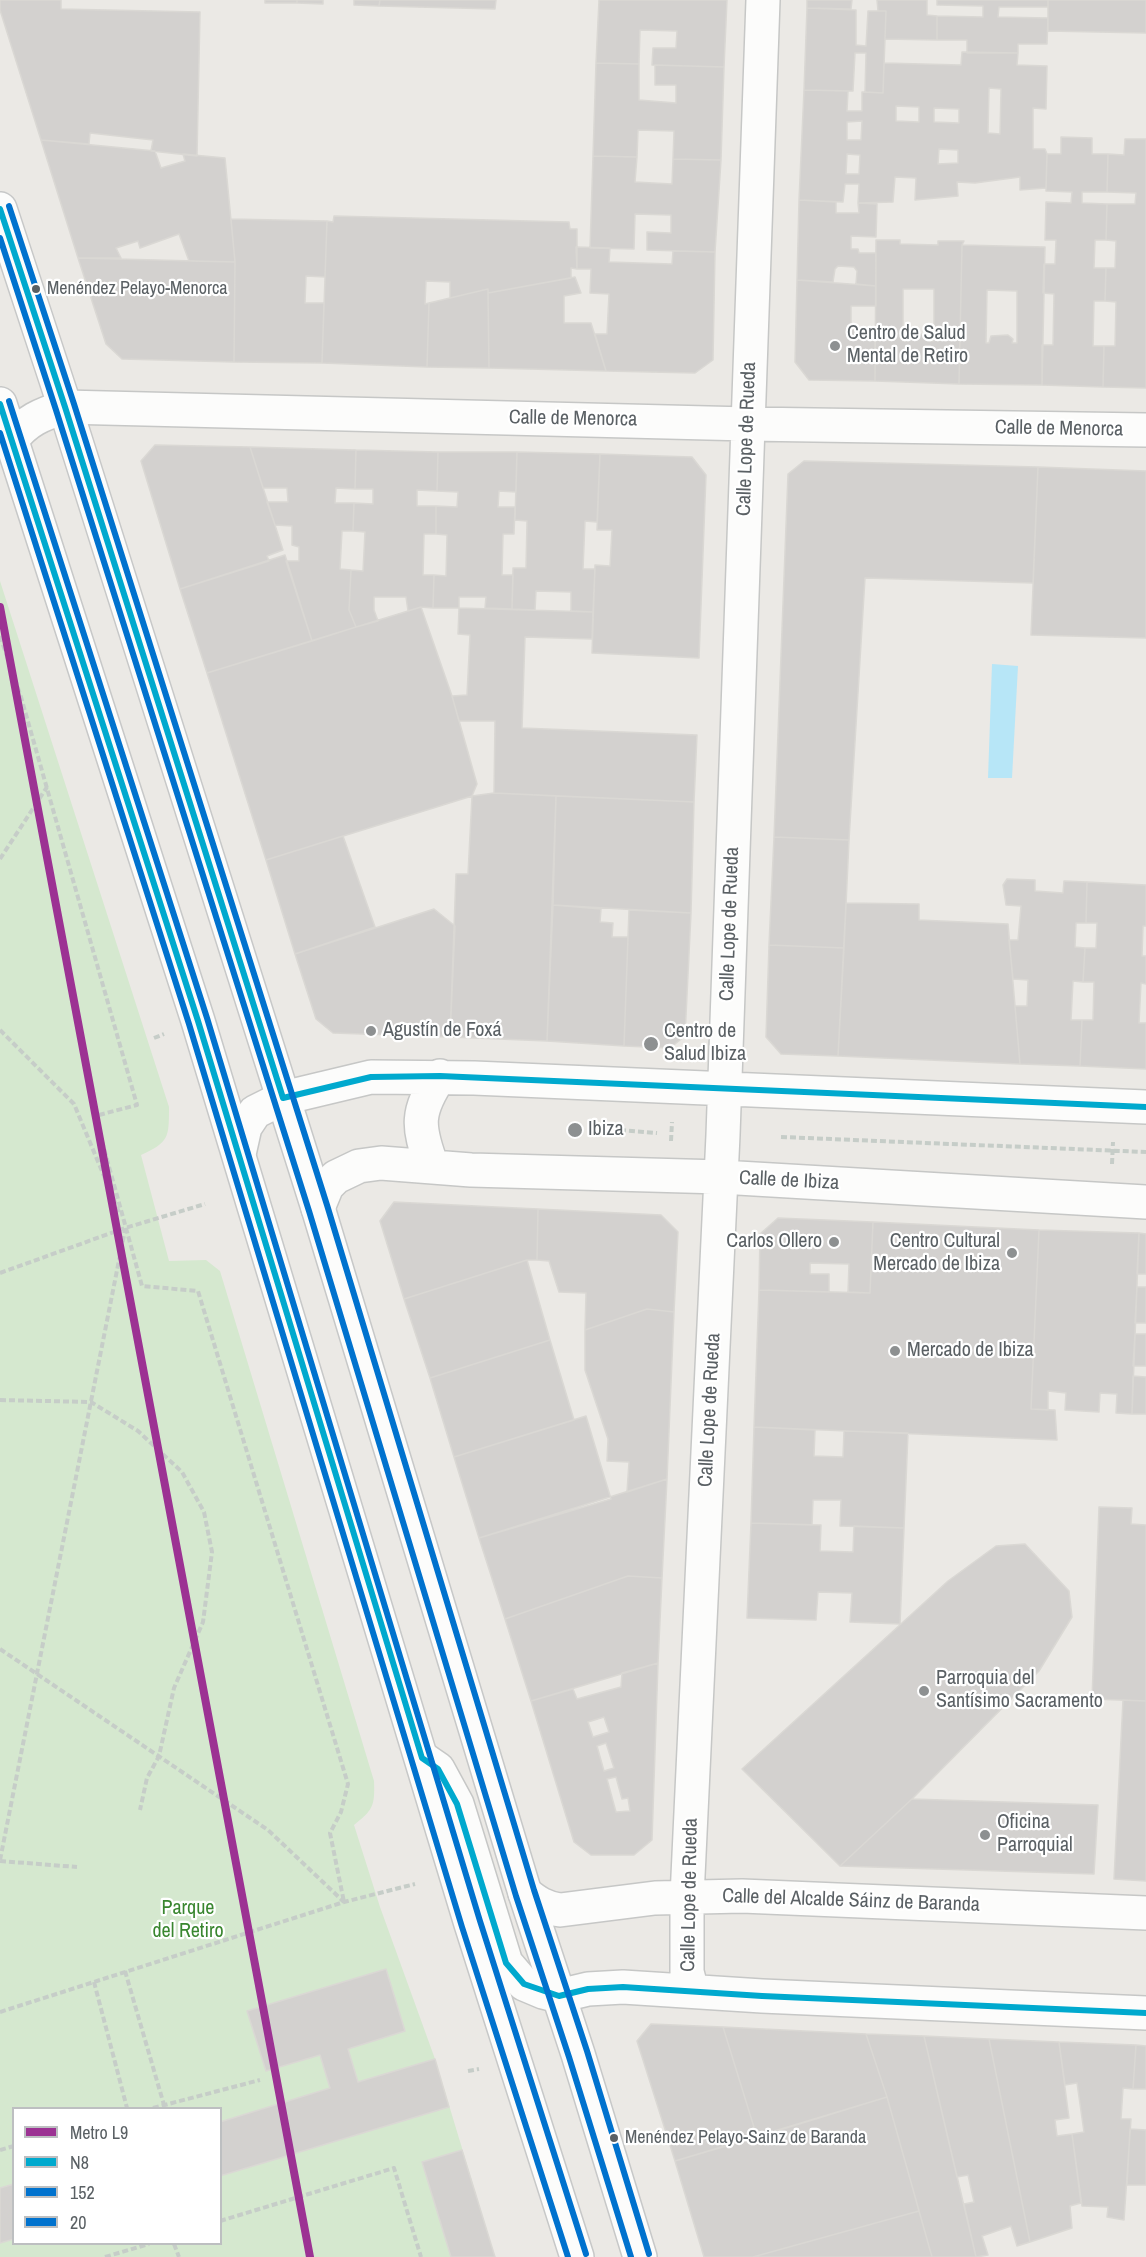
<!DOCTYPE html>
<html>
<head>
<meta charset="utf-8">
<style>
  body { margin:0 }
  #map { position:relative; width:1146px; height:2257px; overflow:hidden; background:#ebe9e5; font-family:"Archivo Narrow",sans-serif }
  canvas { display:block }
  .legend { position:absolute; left:12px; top:2107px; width:210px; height:138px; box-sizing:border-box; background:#fff; border:2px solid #bdbfc1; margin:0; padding:8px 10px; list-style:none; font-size:18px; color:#5a6064 }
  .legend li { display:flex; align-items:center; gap:12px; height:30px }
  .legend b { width:30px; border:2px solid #bdbfc1 }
</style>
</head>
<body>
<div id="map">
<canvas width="1146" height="2257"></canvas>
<ul class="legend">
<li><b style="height:8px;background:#9c3293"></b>Metro L9</li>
<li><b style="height:8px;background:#00a9ce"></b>N8</li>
<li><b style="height:8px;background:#0072ce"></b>152</li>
<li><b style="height:8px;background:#0072ce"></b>20</li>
</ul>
</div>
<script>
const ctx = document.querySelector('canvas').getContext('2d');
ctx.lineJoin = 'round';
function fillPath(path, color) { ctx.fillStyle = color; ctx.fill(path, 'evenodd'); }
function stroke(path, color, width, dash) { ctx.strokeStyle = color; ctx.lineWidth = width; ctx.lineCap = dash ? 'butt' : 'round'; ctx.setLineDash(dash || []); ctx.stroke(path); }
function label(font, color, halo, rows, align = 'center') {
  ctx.font = font + ' "Archivo Narrow",sans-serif'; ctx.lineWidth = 4.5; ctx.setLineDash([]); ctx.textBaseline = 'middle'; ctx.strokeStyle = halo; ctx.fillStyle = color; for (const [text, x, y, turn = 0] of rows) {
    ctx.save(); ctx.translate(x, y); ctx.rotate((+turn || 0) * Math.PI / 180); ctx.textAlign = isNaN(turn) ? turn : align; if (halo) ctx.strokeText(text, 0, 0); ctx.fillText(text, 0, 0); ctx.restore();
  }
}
fillPath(new Path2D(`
  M0,581L169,1107C169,1138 169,1142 141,1155L169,1261L206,1260L220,1271L374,1781C375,1806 373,1810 354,1825L380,1907L435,2059L495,2257H0ZM14,2108H220V2244H14Z`), '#d5e8cf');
fillPath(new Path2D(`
  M992,664L1018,666L1012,778H988Z`), '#b7e6f7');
const building = new Path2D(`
  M0,0H61V9L200,12L197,156L151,151L153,140L90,133L89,144L41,140L0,10Z
  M265,0H297V3H265Z
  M297,0H323V4L297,3Z
  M354,0H380L379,6L354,5Z
  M380,0H496L495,9L379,6Z
  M599,0H727L724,67L652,65L653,48H676L677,31L640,30L639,64L596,63Z
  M807,0H852L851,9L807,8Z
  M877,0H927V15L937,16V40L885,39L886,11H878Z
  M937,0H1048V7H999L998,17L1048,18L1047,44H1018V53H967V40H937V16L983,17V6L937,5Z
  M1048,0H1146V33L1048,31Z
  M807,8L856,10V45L866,46L868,11H886L883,93L865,92L866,53H855L853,91L804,90Z
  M962,52L1018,53L1017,65L1047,66L1046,109L1033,108V149H1045L1047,154L1046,188L1020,190V177L975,183L957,182L958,196L915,200L916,178L895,177L893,202L858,203L859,184H845L843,202L799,200L804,90L848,91L847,111H862V92L883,93L884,63L961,65ZM989,88L1001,89L1000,134L988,133ZM896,106L919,107V122L896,121ZM934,108L959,109V123L934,122ZM862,121L861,140H847V122ZM939,149L958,150V163L938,164ZM847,154L860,155L859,174H846Z
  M596,63L639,64V100L676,103V85H655V65L724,67L721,160L673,159L674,131L638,130L637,157L593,156Z
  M1061,137L1092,138V154H1108L1107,192H1082V203L1107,204L1106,240H1095L1094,268H1106L1105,301H1094L1093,346H1104L1103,387L1042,385V345H1053L1054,294L1043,293L1044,264H1055L1056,240H1045L1046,202L1071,203L1072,192L1046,191L1047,154H1061Z
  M1125,139H1146V388L1103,387L1104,346H1115L1116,302L1105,301L1106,268H1115L1116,241L1106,240L1107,204H1135L1136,193L1107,192L1108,154L1124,155Z
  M41,140L155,151L161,168L185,161L183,154L225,158L235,262L189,261L179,234L140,248L138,241L116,248L121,258H78Z
  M593,156L637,157L635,182L672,184L673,159L721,160L715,252L647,250V232L671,233V215L635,214L634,249L590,248Z
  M799,200L836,202V213H859L858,203L877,204L876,237L851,236V249H858L859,253H876V286L856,284L857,271L854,267L838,266L835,269L833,282L797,280Z
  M334,216L569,222L570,229H577V269L571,268V278L488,293V289L450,298V282L426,281L425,304L429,303L427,367L322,363L327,221L333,222Z
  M231,219L327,221L325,277L306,276L305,303H324L322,363L234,362L235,262Z
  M876,240H900V244L938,245V241H964L962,245L959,384L875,381ZM903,289H934V341H929V337L925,334L908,335L906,341H903Z
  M962,245L1045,247L1042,385L959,384ZM987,290L1017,291V343H1012L1013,339L1008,335L991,336L989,343H986Z
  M576,247L610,248L609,262L672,264L673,251L715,252L713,360L695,373L606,371L595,334H607L609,294L590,293L591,269H577Z
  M78,258L235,262L234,362L122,359L106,344Z
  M575,277L581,293L564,296V323H591L606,371L489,368L488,293Z
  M797,280L876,286V306H851V328L875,329V381L809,380L795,362Z
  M488,289L489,368L427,367L429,303Z
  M155,445L250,447L283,550L267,556L269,561L180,589L141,461Z
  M250,447L356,450L355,489L336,488L335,503H354L353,531H342L340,569L351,570L349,610L356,627L312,641L286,561H299V547L292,545V526L275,525L267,502H288L287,488H263Z
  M356,450L438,452L437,491L417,490V506H436V534H424L423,575H434L433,608L421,607L408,611L406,597H374V610L378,621L356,627L349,610L351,570L363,571L365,532L353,531L354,503L373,504V489H355Z
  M438,452H517L516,492L499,491L498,507H515L514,534H503L502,575H513L512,609L485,608L486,597H459V608H433L434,575L446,576L447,535L436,534V506L457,507L458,492L437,491Z
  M517,452L600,454L597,522L585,521L583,569H595L593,612L571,611V592L536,591L535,610L512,609L513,568H526L527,521L515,520Z
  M600,454L692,457L706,475L699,658L592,653L595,565L610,566L612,530H597Z
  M804,461L1038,467L1033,583L865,578L849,840L774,837L788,474Z
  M1038,467L1146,471V638L1031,635Z
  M285,555L312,641L207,673L180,589Z
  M421,607L452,696L477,784L472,796L266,860L207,673Z
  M459,608L593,612L592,639L525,637L522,728L697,735L694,802L494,793L495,721H459L452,696L467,695L470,635L458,634Z
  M494,793L556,796L547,1041L450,1037L456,874H468L472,796Z
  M556,796L694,802L691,913L553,905Z
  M343,836L375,927L295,954L266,860Z
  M774,837L849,840L844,948L769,945Z
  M1007,879L1035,880V891L1063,893L1064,881L1087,882L1086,923H1076L1075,947L1085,948L1083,982L1073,981L1071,1020H1082L1080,1066L1020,1064L1015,1006H1027L1028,980L1013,979L1009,940H1018L1021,906L1006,905L1003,885Z
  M1087,882L1146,885V926H1143L1142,956H1146V984L1141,983L1139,1023H1146V1069L1080,1066L1082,1020H1093L1094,982H1083L1085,948H1096L1097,923H1086Z
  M846,903L919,904V920L1008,924L1020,1064L838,1056Z
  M553,905L601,909L600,922L613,923L612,937H628L624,1046L547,1041Z
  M434,909L455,926L450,1037L333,1033L316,1019L295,954Z
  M629,910L691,913L685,1036L670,1048L624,1046Z
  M769,945L844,948L838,1056L781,1054L766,1037Z
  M394,1202L538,1209L537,1260H527L404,1299L380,1221Z
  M538,1209L661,1215L678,1232L674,1312L647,1309L585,1330L586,1293L559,1292L549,1261L537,1260Z
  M778,1218L873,1222L870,1293L848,1292L849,1264L810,1263V1274H829V1292L759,1290L760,1234Z
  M873,1222L1039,1230L1031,1409L1055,1410L1057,1440L754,1427L759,1290L870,1293Z
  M1039,1230L1139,1233L1132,1414L1116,1413L1117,1394L1100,1393L1099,1412L1065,1410L1066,1393L1048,1391V1410L1031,1409Z
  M1139,1233L1146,1234V1274H1137Z
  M527,1260L550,1340L430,1378L404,1299Z
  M1137,1287H1146V1323H1135Z
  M647,1309L674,1312L667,1479L627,1492L629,1462L607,1461L608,1439L585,1370V1330Z
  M1135,1334H1146V1366H1133Z
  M550,1340L574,1420L454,1457L430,1378Z
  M1133,1376L1146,1377V1414H1132Z
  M586,1416L611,1499L479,1538L454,1457Z
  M754,1427L815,1430L814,1456L843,1457L844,1431L908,1433L904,1528L840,1526L841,1500H813L812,1525L751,1523Z
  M667,1479L662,1578L628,1576L505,1619L479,1538Z
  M1099,1507L1132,1508L1131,1524L1146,1525V1701L1092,1699Z
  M751,1523L821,1525L820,1551L853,1552L854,1526L904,1528L900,1624L850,1622L852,1593L818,1592L816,1620L747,1618Z
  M1025,1544L1069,1591L1072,1617L1039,1671L912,1799L840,1866L742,1769L948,1581L996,1546Z
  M628,1576L662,1578L658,1663L531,1701L505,1619Z
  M658,1663L652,1840L634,1855H591L574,1842L531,1701L573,1689L577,1699L621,1687L622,1673ZM604,1717L609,1732L593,1737L588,1722ZM606,1743L614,1768L604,1771L597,1746ZM616,1777L622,1799L628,1798L630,1811L616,1812L607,1779Z
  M1123,1700L1146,1701V1881L1114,1879Z
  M912,1799L1098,1805L1094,1874L840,1866Z
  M386,1969L405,2031L348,2049L358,2082L435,2059L449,2107L220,2176V2122L330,2088L320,2055L266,2071L247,2011Z
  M651,2024L723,2027L757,2137L675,2161L637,2041Z
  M723,2027L866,2034L887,2097L757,2137Z
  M866,2034L924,2036L976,2257H932L887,2097Z
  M924,2036L989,2039L1030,2242L1017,2246L1011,2226L982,2236L988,2255L976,2257L964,2204L974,2202L968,2175L957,2177Z
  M989,2039L1059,2042L1069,2118L1055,2120L1057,2136L1072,2134L1081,2203L1070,2206L1072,2228L1030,2242Z
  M1059,2042L1136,2045L1133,2089L1123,2088L1121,2119H1131L1124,2220L1107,2217L1108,2207L1082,2206L1072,2134L1084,2132L1077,2083L1065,2085Z
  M1136,2045L1146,2046V2089H1133Z
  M887,2097L919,2211L753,2257H704L675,2161Z
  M1130,2129L1146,2130V2185H1127Z
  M462,2150L495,2257H451L422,2162Z
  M14,2184V2239L0,2243V2188Z
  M919,2211L932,2257H753Z`);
fillPath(building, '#d3d1cf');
stroke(building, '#dad8d4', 1.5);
const street = new Path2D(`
  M12,440C25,421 42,414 65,407L748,424L1146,430
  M239,1154L245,1127L255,1112L283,1098L371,1077L474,1078L1146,1107
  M432,1166C417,1126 416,1112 440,1076
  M318,1208L327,1186L336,1177L359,1166L381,1163L471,1170L721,1177L1146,1202
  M422,1758L438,1769L457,1804L506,1963L524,1984L543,1992L559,1996L588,1989L623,1987L762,1996L1146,2013
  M525,1893C536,1902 545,1908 560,1910L655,1898L742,1896L1146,1913
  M692,1991L687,1972V1897L723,1135L763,0`);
const secondary = new Path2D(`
  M0,209L65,407L318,1208L525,1893L578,2054L640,2257
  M0,404L198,1021L471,1924L577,2257`);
stroke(street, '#c6c7c6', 36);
stroke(secondary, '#c7c8c8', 36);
stroke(new Path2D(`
  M0,636L21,697L137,1105L95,1116L142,1286L198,1291L348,1784L341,1812L330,1833L344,1902
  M0,859L47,787
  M0,1030L74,1104L119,1212
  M154,1038L164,1034
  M620,1130L657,1133
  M781,1137L1146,1152
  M671,1141L672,1122
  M1112,1164L1113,1142
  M0,1273L125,1228L205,1204
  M0,1400L91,1402L138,1431L182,1472L204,1512L212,1552L203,1622L174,1688L159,1756L147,1778L140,1810
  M0,1649L268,1830L344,1902
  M0,1860L125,1230
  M0,1861L77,1867
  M125,1971L164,2105
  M94,1982L127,2108
  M0,2012L344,1902L415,1884
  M468,2071L479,2069
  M153,2108L260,2080
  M0,2150L14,2146
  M220,2221L394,2168L421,2257
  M174,2244L179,2257
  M105,2257L149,2244`), '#c6cdc8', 4, [6, 3]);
stroke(street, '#fcfcfb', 33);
stroke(secondary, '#fcfcfb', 33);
stroke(new Path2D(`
  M0,209L65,407L283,1098L371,1077L440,1076L1146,1107
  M0,404L198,1021L422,1758L438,1769L457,1804L506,1963L524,1984L559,1996L588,1989L623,1987L762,1996L1146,2013`), '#00a9ce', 6);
stroke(new Path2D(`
  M0,238L56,410L309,1211L516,1896L569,2057L631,2257
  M0,433L189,1024L462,1927L568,2257`), '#0072ce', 6);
stroke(new Path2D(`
  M9,206L74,404L327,1205L534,1890L587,2051L649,2254
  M9,401L207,1018L480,1921L586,2254`), '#0072ce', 6);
stroke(new Path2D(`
  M0,607L310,2257`), '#9c3293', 8);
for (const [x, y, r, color] of [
  [36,289,5,"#5a6064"],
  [835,346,6,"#8d9091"],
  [371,1031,6,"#8d9091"],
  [651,1044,8,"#8d9091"],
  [575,1130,8,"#8d9091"],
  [834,1242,6,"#8d9091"],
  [1012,1253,6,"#8d9091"],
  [895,1351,6,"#8d9091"],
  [924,1691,6,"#8d9091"],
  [985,1835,6,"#8d9091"],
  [614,2138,5,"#5a6064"]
]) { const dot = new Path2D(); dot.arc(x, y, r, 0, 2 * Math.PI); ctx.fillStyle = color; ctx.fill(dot); stroke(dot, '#fff', 2); }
label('18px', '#5a6064', '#fff', [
  ["Menéndez Pelayo-Menorca",47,289],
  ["Menéndez Pelayo-Sainz de Baranda",625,2138]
], 'left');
label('20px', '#5a6064', '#fff', [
  ["Centro de Salud",847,334],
  ["Mental de Retiro",847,357],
  ["Agustín de Foxá",383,1031],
  ["Centro de",664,1032],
  ["Salud Ibiza",664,1055],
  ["Ibiza",588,1130],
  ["Carlos Ollero",822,1242,"right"],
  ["Centro Cultural",1000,1242,"right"],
  ["Mercado de Ibiza",1000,1265,"right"],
  ["Mercado de Ibiza",907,1351],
  ["Parroquia del",936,1679],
  ["Santísimo Sacramento",936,1702],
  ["Oficina",997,1823],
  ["Parroquial",997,1846]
], 'left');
label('20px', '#5a6064', '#fff', [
  ["Calle de Menorca",573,419,1],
  ["Calle de Menorca",1059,429,1],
  ["Calle Lope de Rueda",747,439,-88],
  ["Calle Lope de Rueda",730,924,-88],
  ["Calle de Ibiza",789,1181,3],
  ["Calle Lope de Rueda",710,1410,-87],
  ["Calle Lope de Rueda",690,1895,-89],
  ["Calle del Alcalde Sáinz de Baranda",851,1901,2]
]);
label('20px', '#39862f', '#fff', [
  ["Parque",188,1909],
  ["del Retiro",188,1932]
]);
</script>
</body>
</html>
